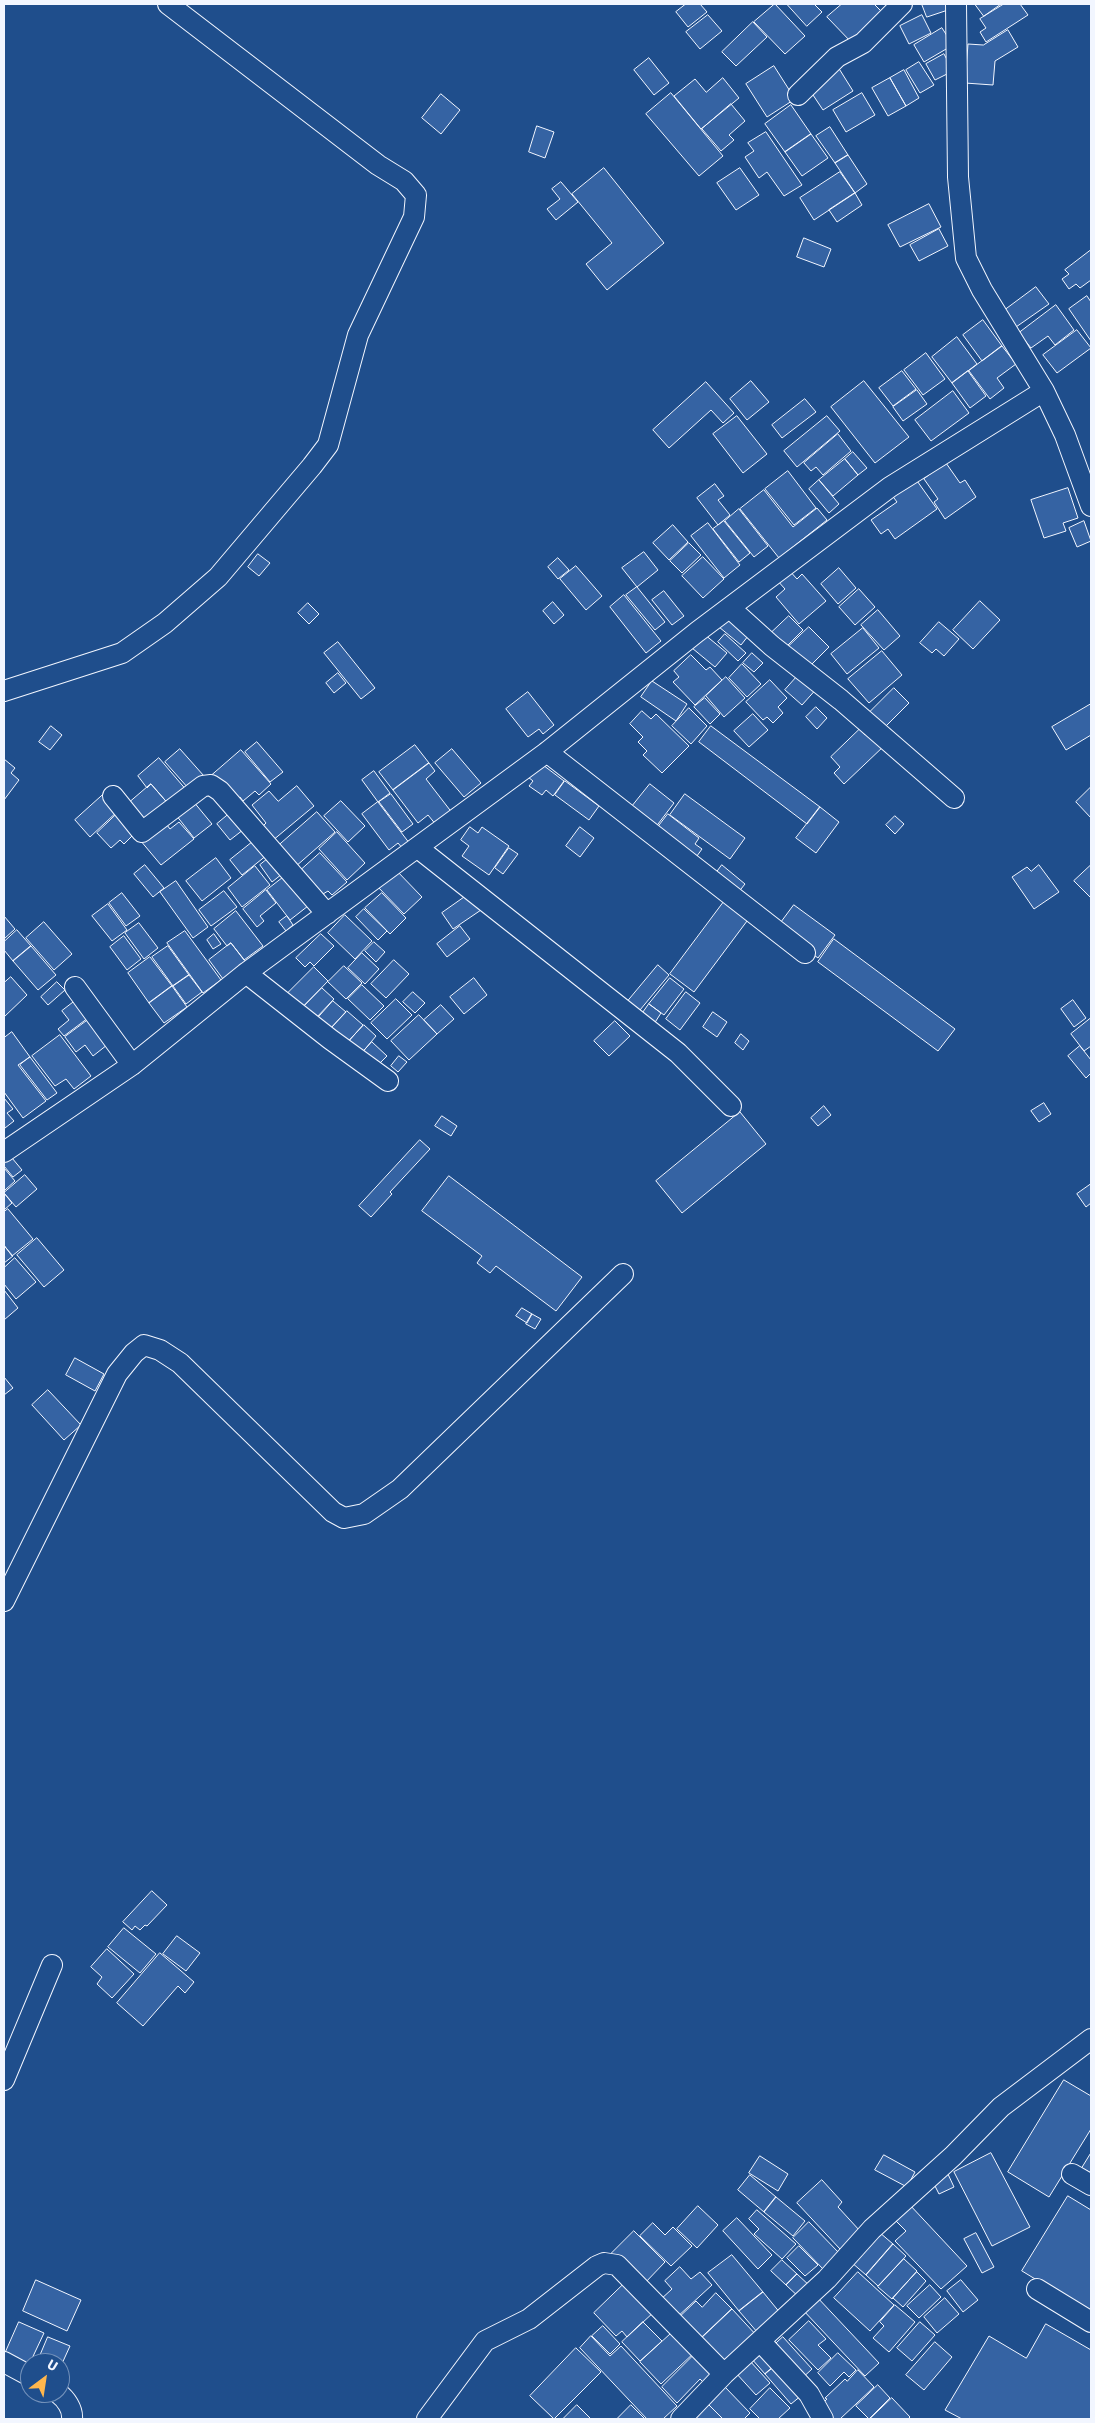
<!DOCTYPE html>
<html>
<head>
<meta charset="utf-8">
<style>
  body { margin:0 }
  #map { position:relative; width:1095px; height:2423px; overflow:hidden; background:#1f4e8c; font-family:Signika,sans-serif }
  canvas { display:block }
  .frame { position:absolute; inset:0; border:5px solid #f2f6ff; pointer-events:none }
  .north { position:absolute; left:20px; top:2353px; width:50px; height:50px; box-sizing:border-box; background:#1f4e8c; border:1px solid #7391ba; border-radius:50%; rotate:31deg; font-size:14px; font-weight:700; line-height:20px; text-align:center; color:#f2f6ff }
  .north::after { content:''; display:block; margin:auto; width:18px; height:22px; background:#ffb74d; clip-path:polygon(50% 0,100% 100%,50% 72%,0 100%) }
</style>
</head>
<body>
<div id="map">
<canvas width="1095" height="2423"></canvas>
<div class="frame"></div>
<div class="north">U</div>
</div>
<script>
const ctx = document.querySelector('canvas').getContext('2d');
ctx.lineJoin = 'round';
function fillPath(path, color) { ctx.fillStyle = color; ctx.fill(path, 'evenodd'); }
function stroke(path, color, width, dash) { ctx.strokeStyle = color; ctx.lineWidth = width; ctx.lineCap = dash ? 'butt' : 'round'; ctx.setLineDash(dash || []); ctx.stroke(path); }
const building = new Path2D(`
  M686,4H700L707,12L688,27L676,12Z
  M775,4L805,36L785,54L754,22Z
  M787,4H814L822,12L807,26Z
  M842,4H874L885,15L853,44L827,17Z
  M922,4H946L948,10L927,17Z
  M975,4H1001L984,16Z
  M1004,4H1020L1028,15L986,42L980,32L986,28L980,19Z
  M708,15L722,31L700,49L686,32Z
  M922,15L931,33L909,44L900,26Z
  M753,22L767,37L736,66L722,52Z
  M942,28L953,45L924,62L914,45Z
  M1008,30L1018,47L995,61L993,85L965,83L968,44L983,45Z
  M944,54L953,71L935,80L926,64Z
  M649,58L669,83L654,95L634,70Z
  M919,62L934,85L920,93L906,70Z
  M774,66L795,99L767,117L746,84Z
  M838,67L853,91L823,110L811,92Z
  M904,70L919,98L906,106L890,78Z
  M723,78L739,98L701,129L674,96L695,79L706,92Z
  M890,78L906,106L888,116L872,88Z
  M671,93L723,156L699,176L646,114Z
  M862,93L875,115L846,132L833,110Z
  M441,94L460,110L441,134L422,118Z
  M731,104L745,121L729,135L734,140L721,151L702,129Z
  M791,105L811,134L785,152L765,124Z
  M537,126L554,132L545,158L529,152Z
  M830,127L848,155L835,163L816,136Z
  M766,132L802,185L784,196L767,172L759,178L745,157L754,151L748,143Z
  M811,134L828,158L802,176L785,152Z
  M848,155L867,184L855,193L835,163Z
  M604,168L664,243L607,290L586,264L612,243L572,194Z
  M740,168L759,195L736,210L717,183Z
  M840,172L855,193L814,220L800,198Z
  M561,182L578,202L556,220L547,209L560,199L552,189Z
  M855,193L862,205L837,222L829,210Z
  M929,204L941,227L900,247L888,225Z
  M939,229L948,246L919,261L910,245Z
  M804,238L831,249L824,267L797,257Z
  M1091,250V280L1080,288L1076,284L1069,289L1062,279L1069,274L1065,270Z
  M1036,287L1049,304L1016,327L1005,310Z
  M1087,296L1091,302V341L1069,309Z
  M1056,305L1074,330L1055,345L1048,336L1031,348L1019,333Z
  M983,320L1002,346L982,361L963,335Z
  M1077,330L1091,348L1057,373L1043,355Z
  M957,337L977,364L952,383L932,357Z
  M1002,346L1016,364L997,378L1004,388L990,399L969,371Z
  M926,353L945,379L923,395L904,370Z
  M902,371L916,389L893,406L879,388Z
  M968,371L986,396L970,408L952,383Z
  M751,381L769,402L747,420L730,399Z
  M864,381L909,437L875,463L831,407Z
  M706,382L734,413L723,423L711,410L669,448L653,430Z
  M917,390L927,404L903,421L893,407Z
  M953,391L969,413L931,441L915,420Z
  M805,399L816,412L782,438L772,425Z
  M737,416L767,454L743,473L713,434Z
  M827,416L840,431L797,467L784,451Z
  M838,434L851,451L823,475L816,467L811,471L804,463Z
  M853,452L867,468L858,475L845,459Z
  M845,459L858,475L833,496L819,480Z
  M946,463L960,483L965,480L976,497L945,519L934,502L938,499L924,479Z
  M788,471L816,508L794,525L765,489Z
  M915,478L937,509L895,539L888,529L881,534L871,520L897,502L891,494Z
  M819,480L839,504L829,513L809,489Z
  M715,484L724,496L718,500L730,515L718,525L697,498Z
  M1068,488L1078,518L1063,523L1066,531L1044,538L1031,500Z
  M764,490L793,527L817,508L827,520L779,558L740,509Z
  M739,509L768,546L754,557L725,521Z
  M724,521L750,553L739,562L713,529Z
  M1084,521L1091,541L1077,547L1069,528Z
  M708,523L740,565L724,578L691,536Z
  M673,525L688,542L669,560L653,543Z
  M689,543L701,555L682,573L670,561Z
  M644,552L658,570L637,587L622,568Z
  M258,554L270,563L259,576L248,567Z
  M703,557L724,579L703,598L682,576Z
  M558,558L569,570L558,579L548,567Z
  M576,566L602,596L586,610L560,579Z
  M839,568L856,588L838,604L821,584Z
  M788,569L797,579L802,574L826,601L799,624L776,597L785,589L776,579Z
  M637,587L665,622L655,630L626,595Z
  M859,589L875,607L855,625L839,607Z
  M664,591L684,616L672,625L652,600Z
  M624,595L661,641L646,653L610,607Z
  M980,601L1000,620L973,649L953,630Z
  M553,602L564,615L554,624L543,611Z
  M308,603L319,614L309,624L298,613Z
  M878,610L900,636L884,650L861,625Z
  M731,613L752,631L741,645L719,627Z
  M789,616L803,630L784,649L770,634Z
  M939,622L959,639L944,656L936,649L932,653L920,643Z
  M809,627L829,647L807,669L786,649Z
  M863,628L879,648L847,674L831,654Z
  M704,634L727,653L715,667L692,648Z
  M725,634L746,653L738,661L718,642Z
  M338,642L375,688L361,699L324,653Z
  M882,651L902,675L869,703L848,679Z
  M752,653L763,663L754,672L743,663Z
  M691,655L706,670L710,667L722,680L695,705L673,682L679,677L674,671Z
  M742,664L761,684L747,697L729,678Z
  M802,671L819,686L802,705L785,690Z
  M338,673L346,683L334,693L326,683Z
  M726,677L745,698L724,717L706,696Z
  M770,680L787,698L778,707L783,713L773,723L767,717L763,720L746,702Z
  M652,681L687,704L676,721L641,697Z
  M894,688L909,703L885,727L870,712Z
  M528,692L554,725L543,734L539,729L528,737L506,709Z
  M705,698L720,714L710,724L694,707Z
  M1091,704V735L1066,750L1052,727Z
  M816,707L827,718L817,729L806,717Z
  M689,708L707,726L691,744L672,726Z
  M642,711L651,719L656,714L689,746L662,773L643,755L647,751L638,742L643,737L630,724Z
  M753,714L768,730L749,747L734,731Z
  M51,726L62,735L50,750L39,742Z
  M711,726L820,807L807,824L699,742Z
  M860,729L865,735L870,730L885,745L844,784L834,773L840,767L831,757Z
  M257,742L283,772L270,782L245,752Z
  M415,745L429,763L393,790L379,772Z
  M180,749L204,776L189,789L165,762Z
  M452,749L481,783L464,797L435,763Z
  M241,750L271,784L259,795L255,791L243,801L240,797L234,802L211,776Z
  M159,758L188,792L171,807L151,784L147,788L138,776Z
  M4,759L15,768L11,773L19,780L4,800Z
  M539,762L564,781L553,796L546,790L542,795L529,786L533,781L528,777Z
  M429,763L435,771L426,779L453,814L437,826L428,815L418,823L393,790Z
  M374,771L390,793L378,802L362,780Z
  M565,781L599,806L589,820L555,795Z
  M151,784L171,807L143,831L123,808Z
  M650,784L674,803L655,828L630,809Z
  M297,786L314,806L272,841L261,828L266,823L252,805L269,791L278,801Z
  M1091,787V818L1076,802Z
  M105,793L120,809L90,837L75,820Z
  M391,794L413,824L402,832L379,802Z
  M685,794L745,838L730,859L670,815Z
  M193,801L212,824L194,838L176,815Z
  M341,801L365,826L348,842L324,816Z
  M378,802L410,844L403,849L398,843L389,850L362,814Z
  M820,807L839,822L816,853L796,838Z
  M235,809L248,826L230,840L217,824Z
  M120,811L138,830L124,844L120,840L111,848L97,833Z
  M317,812L335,832L295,867L277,847Z
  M668,814L699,838L695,844L702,849L694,860L655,831Z
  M895,816L904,824L895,834L886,825Z
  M164,821L170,829L179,822L194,839L161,865L140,840Z
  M470,827L478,833L482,827L509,846L489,875L462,856L469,846L461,840Z
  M580,827L594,838L580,857L566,846Z
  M337,832L365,863L347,880L319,849Z
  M255,840L267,855L242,875L230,860Z
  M509,848L518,854L503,874L495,868Z
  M320,853L347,882L332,895L328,891L323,894L301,870Z
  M270,857L282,874L272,882L260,865Z
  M216,858L231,878L202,901L186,881Z
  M145,865L164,888L153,897L134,874Z
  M722,865L745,884L737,894L714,876Z
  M1039,865L1059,892L1034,909L1012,877L1027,867L1031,871Z
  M1091,865V896L1090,897L1074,881Z
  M255,866L270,885L242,907L228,888Z
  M395,869L422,897L404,914L377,886Z
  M285,876L308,906L290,920L267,890Z
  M176,881L208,927L193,938L160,892Z
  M266,890L276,903L260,916L264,921L257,927L243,909Z
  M224,891L237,907L211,926L199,910Z
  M122,893L140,916L126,926L109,903Z
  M382,893L406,918L390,934L365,908Z
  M469,894L481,910L453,929L442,913Z
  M726,899L750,917L694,992L670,974Z
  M108,904L127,930L112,941L92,916Z
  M794,905L835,935L818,958L777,928Z
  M364,909L387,931L378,940L356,917Z
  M236,911L263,946L244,960L231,943L227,946L214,929Z
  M345,915L372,941L355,959L328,933Z
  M4,916L15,929L4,939Z
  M287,916L293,925L286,931L279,922Z
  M44,922L72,954L54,970L26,938Z
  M139,923L158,948L144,959L125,933Z
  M460,926L470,939L447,957L437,944Z
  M17,930L31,946L13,961L4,950V942Z
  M185,931L221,980L203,993L167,943Z
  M214,934L221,944L213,949L207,940Z
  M321,934L334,946L314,966L310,962L305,967L296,958Z
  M124,936L141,959L127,970L110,947Z
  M834,939L955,1029L938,1051L818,962Z
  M374,942L385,952L376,962L365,951Z
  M231,943L246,962L223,979L209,960Z
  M31,946L56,975L38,990L13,961Z
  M168,946L189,975L173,986L152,957Z
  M362,953L379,969L365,984L348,968Z
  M150,957L172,986L149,1003L128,973Z
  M394,960L409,974L386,998L371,984Z
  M658,965L669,975L640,1010L628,1001Z
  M344,966L362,983L346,999L328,982Z
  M314,967L328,981L302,1008L287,994Z
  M189,975L202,992L186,1004L173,986Z
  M11,977L27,995L4,1017V983Z
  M474,978L487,995L464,1014L450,997Z
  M670,978L684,989L664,1015L649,1004Z
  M57,982L65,990L48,1005L41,997Z
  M362,985L384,1006L370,1020L348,999Z
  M172,986L187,1007L164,1023L149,1003Z
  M322,988L334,999L316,1018L304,1006Z
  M413,992L425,1003L415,1013L403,1002Z
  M686,992L700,1003L680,1030L666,1019Z
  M396,999L412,1015L387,1039L371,1023Z
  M1073,1000L1086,1018L1074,1027L1061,1009Z
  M75,1001L88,1018L64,1036L58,1029L69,1020L62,1011Z
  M333,1001L346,1012L329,1030L317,1019Z
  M649,1004L661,1013L654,1024L642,1014Z
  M441,1005L454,1019L437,1034L424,1020Z
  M347,1011L363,1025L348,1042L326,1034Z
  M713,1012L727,1022L717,1037L703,1027Z
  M419,1015L437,1034L409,1060L391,1041Z
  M1091,1018V1046L1084,1051L1071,1034Z
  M88,1020L107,1045L93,1056L85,1045L76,1052L65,1037Z
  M615,1021L630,1036L609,1056L594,1041Z
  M364,1025L376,1036L361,1054L348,1042Z
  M12,1032L30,1057L18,1065L46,1101L23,1118L4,1092V1038Z
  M741,1034L749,1041L743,1050L735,1043Z
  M60,1035L91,1076L74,1089L66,1079L55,1086L32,1056Z
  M372,1042L387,1056L376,1067L361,1054Z
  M1080,1046L1091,1060V1073L1086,1078L1068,1056Z
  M399,1056L407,1062L398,1072L391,1066Z
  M30,1057L57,1093L47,1100L20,1065Z
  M4,1098L13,1109L7,1113L14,1121L5,1128Z
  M1044,1103L1051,1114L1039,1122L1031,1111Z
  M824,1106L831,1115L818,1126L811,1118Z
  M740,1112L766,1144L682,1213L656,1181Z
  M442,1116L457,1126L451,1136L435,1126Z
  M420,1140L430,1149L390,1192L392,1194L371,1217L359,1206Z
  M7,1152L22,1170L13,1177L4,1166V1155Z
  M4,1168L15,1181L5,1190L4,1188Z
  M25,1175L37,1189L16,1207L4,1193Z
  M449,1176L582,1277L556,1311L496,1266L490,1273L477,1263L482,1256L422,1211Z
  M1091,1184V1203L1086,1207L1077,1194Z
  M4,1193L12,1203L4,1210Z
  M8,1209L33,1239L12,1256L4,1245V1212Z
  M37,1238L64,1270L44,1287L17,1255Z
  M5,1247L13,1256L4,1263V1248Z
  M15,1258L36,1282L16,1299L4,1284V1268Z
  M4,1290L18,1308L4,1320Z
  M522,1308L532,1314L527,1323L516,1316Z
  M532,1314L541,1319L535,1329L526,1324Z
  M75,1358L104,1374L95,1391L66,1375Z
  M4,1377L13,1388L4,1395Z
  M48,1390L81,1425L64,1440L32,1405Z
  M152,1891L167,1905L147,1926L145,1925L140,1930L135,1926L132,1930L123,1922Z
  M124,1928L156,1954L140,1973L108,1947Z
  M177,1936L200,1953L186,1971L163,1954Z
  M107,1949L134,1974L112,1998L97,1984L102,1977L91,1967Z
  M160,1953L194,1982L185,1993L178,1986L143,2026L117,2003Z
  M1064,2080L1091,2096V2129L1049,2197L1008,2172Z
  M991,2153L1030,2227L992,2246L954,2172Z
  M1091,2153V2173L1082,2168Z
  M884,2155L915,2172L907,2187L875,2170Z
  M760,2156L788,2174L778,2191L749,2173Z
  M947,2172L954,2187L939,2194L932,2180Z
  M750,2175L776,2197L764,2212L738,2190Z
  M822,2180L842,2202L838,2207L860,2231L840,2249L797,2203Z
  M1068,2196L1091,2210V2313L1022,2271Z
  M776,2197L805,2221L793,2236L764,2212Z
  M909,2204L967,2266L941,2289L895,2241L906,2231L893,2218Z
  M698,2206L718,2225L697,2248L677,2229Z
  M757,2210L796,2244L782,2259L754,2234L759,2229L749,2219Z
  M737,2218L772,2255L758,2269L723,2231Z
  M809,2222L840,2254L824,2270L793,2238Z
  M653,2223L665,2235L673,2227L692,2246L671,2266L640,2236Z
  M634,2231L665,2262L643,2285L611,2254Z
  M879,2232L893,2244L866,2275L851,2262Z
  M976,2233L994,2267L982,2273L964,2239Z
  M893,2244L906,2256L878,2286L866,2275Z
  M799,2246L818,2265L805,2276L787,2258Z
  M732,2255L763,2292L739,2311L708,2273Z
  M904,2259L917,2271L892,2299L878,2287Z
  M782,2260L797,2274L786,2285L771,2271Z
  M680,2267L691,2279L700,2272L712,2285L676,2318L660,2300L672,2289L665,2281Z
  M858,2272L894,2305L870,2331L834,2298Z
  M917,2272L926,2281L903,2307L893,2298Z
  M797,2274L811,2287L801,2299L786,2285Z
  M36,2280L81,2300L67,2331L23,2311Z
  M961,2280L978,2300L963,2312L947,2291Z
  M627,2281L655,2311L627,2337L622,2331L616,2336L594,2313Z
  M930,2285L941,2297L919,2318L907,2306Z
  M763,2292L781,2314L758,2333L739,2311Z
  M716,2293L732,2309L696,2343L675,2321L696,2301L702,2307Z
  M816,2296L879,2363L865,2376L802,2309Z
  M945,2298L959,2314L937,2333L924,2317Z
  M895,2305L915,2322L889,2352L873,2338L884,2326L880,2322Z
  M732,2309L758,2337L722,2371L696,2343Z
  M809,2321L826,2339L818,2345L831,2358L818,2370L789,2340Z
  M19,2322L44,2333L28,2367L4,2356Z
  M643,2322L662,2341L640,2361L622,2342Z
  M920,2322L935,2335L912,2361L897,2348Z
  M1046,2324L1091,2350V2419H962L945,2410L989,2336L1026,2358Z
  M603,2326L620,2344L610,2354L592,2336Z
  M676,2329L696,2351L661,2384L640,2362Z
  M591,2336L610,2356L621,2346L677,2406L663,2419H647L580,2348Z
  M48,2337L70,2346L60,2368V2363H37Z
  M783,2337L812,2369L799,2381L769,2350Z
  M935,2342L952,2357L924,2390L906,2375Z
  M576,2348L601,2372L554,2419L530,2396Z
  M763,2348L777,2364L765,2374L751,2358Z
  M698,2351L719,2372L706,2385L700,2379L677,2403L662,2387Z
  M838,2353L856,2370L849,2377L844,2372L830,2386L818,2373Z
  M749,2360L770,2383L756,2395L735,2372Z
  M777,2364L802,2395L791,2404L765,2374Z
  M858,2370L874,2387L840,2419H832L822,2404L827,2399L825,2398L845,2379L847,2381Z
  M878,2385L890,2398L869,2419L856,2406Z
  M725,2387L750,2413L744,2419H723L708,2404Z
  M770,2388L790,2408L778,2419H760L750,2409Z
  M892,2398L910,2417L908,2419H870Z
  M708,2404L723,2419H692Z
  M577,2405L591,2419H563Z
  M631,2405L645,2419H617Z`);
fillPath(building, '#3563a3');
stroke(building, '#f2f6ff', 1);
const minor = new Path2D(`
  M956,4L958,177L966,258L982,290L1044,391L1065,435L1091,506
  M798,95L837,57L863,43L902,4
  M731,609L772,646L841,700L954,798
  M4,691L122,653L165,623L218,577L312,466L328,445L358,335L414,217L416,195L404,181L378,165L168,4
  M547,752L805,953
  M113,796L142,832L203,786L211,785L220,791L327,914
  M418,848L678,1053L731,1106
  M246,973L330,1039L388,1081
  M75,987L132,1065
  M4,1152L132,1065L246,973L547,752L697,632L890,487L1044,391
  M4,1601L117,1374L134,1353L144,1345L160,1350L180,1363L333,1512L344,1518L364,1514L400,1489L623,1274
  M4,2080L52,1965
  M1072,2174L1091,2185
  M1037,2289L1091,2322
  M760,2341L809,2394L823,2419
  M4,2362L30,2376
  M58,2393C66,2399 73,2409 72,2419
  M427,2419L485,2341L529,2319L597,2266L604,2263L617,2265L724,2374
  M681,2419L724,2374L827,2279L872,2229L953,2156L1001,2107L1091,2039`);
stroke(minor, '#f2f6ff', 22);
stroke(minor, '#1f4e8c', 20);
</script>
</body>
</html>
